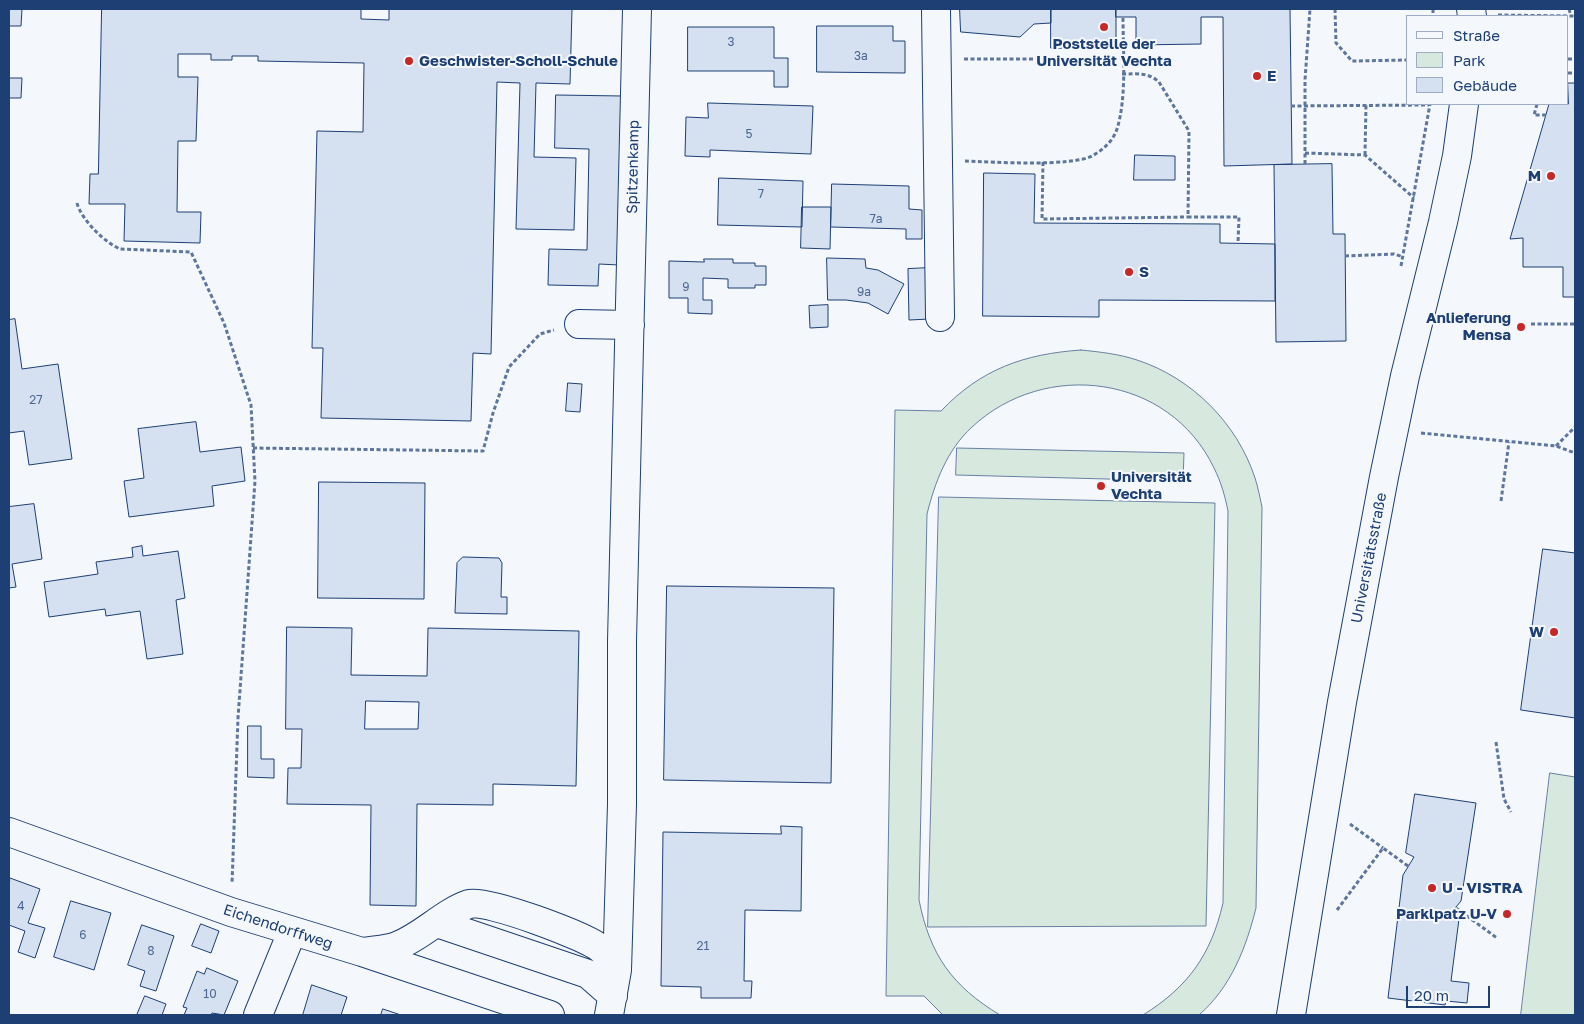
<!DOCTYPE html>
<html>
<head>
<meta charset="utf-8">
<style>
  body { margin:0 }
  #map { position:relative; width:1584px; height:1024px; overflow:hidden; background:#f4f7fb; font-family:"Golos Text",sans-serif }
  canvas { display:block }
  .frame { position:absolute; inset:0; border:10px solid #1d3f73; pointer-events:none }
  .legend { position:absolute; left:1406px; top:15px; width:162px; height:90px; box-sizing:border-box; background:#f4f7fb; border:1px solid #9eadc5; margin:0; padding:6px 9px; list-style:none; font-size:15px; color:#1d3f73 }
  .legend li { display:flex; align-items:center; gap:10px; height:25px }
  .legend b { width:25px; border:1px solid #9eadc5 }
  .scale { position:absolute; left:1406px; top:986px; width:84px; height:22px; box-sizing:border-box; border:2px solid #1d3f73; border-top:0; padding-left:6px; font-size:15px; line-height:18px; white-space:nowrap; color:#1d3f73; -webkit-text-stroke:4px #f4f7fb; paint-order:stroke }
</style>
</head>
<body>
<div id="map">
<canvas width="1584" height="1024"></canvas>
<div class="frame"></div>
<ul class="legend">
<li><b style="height:6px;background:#f4f7fb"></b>Straße</li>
<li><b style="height:14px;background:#d7e8df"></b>Park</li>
<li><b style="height:14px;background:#d5e0f0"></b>Gebäude</li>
</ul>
<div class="scale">20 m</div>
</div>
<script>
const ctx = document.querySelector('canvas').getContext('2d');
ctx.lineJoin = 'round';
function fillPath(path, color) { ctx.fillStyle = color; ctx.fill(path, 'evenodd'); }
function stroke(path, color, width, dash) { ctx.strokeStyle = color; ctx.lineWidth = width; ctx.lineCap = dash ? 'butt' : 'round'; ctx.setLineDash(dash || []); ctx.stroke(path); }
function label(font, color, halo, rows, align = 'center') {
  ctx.font = font + ' "Golos Text",sans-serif'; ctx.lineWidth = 4; ctx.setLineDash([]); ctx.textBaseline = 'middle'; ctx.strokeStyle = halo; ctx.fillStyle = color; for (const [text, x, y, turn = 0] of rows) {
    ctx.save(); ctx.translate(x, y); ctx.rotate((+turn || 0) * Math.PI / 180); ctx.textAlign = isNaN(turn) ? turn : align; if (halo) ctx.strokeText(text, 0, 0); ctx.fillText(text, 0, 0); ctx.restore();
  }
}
const green = new Path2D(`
  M1081,350C1100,352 1119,354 1137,360C1192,378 1237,423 1255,478C1258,487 1260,498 1262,507L1256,908C1246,948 1231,987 1199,1015H1143C1188,987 1211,955 1223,903L1228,511C1225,496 1221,482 1214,468C1169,374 1045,359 972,427C947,450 935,482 927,514L919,900C930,955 952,986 1000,1015H943L924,996H886L895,410L941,411C981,369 1024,354 1081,350Z
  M957,448L1184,453L1183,481L956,475Z
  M939,497L1215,503L1206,926L928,927Z
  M1550,773L1575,777V1015H1521Z`);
fillPath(green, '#d7e8df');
stroke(green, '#687fa3', 1);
const building = new Path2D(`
  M9,9H22L21,26H9Z
  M102,9H361V19L389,20V9H572L570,84L536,83L534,157L576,158L574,230L516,229L520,83L497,82L491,354L473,353L471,421L321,418L323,348H312L317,131L363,132L364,63L258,61V56H232V60H211V54H178V77H198L196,141H178L177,212H201L200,243L124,241L125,204H89L90,174H98Z
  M960,9H1051V23L1034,24L1020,37L961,32Z
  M1051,9H1116V49L1051,48Z
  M1116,9H1290L1292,164L1224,166L1223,17H1201V44L1136,45V17H1116Z
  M817,26H893V41H905V73L817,72Z
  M688,27H774V58H788V87H774V71H688Z
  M9,78H22L21,98H9Z
  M1568,83H1575V297H1563V267H1523V238L1510,239L1549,104H1568Z
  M556,95L622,96L619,265L599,264L598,286L548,285L549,249L587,250L589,149L555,148Z
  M708,103L813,106L811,154L710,150V157L685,156L686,117L708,118Z
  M1135,155L1175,156V180H1134Z
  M1332,164L1333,234H1345L1346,341L1276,342L1274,165Z
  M984,173L1035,174L1034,223L1220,224V243L1275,244V301L1099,300V317L983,316Z
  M719,178L803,181L802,227L718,225Z
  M832,184L909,186V209L922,210V239H906V229L831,227Z
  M802,207H831L830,249L801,248Z
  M827,258L865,259L866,268L878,270L904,284L888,314L868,303L846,300H828Z
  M704,259H733V263H755V266H766V285H755V288H728V279L703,278V300H712V314L688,313V298H669V261L704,262Z
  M929,268L930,319L909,320L908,269Z
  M828,305V327L810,328L809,306Z
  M15,319L22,369L58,364L72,459L29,465L24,431L9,433V320Z
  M568,383L582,384L580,412L566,411Z
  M196,422L200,452L241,447L245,481L212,486L214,506L129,517L124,481L144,478L138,429Z
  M319,482L425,483L424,599L318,598Z
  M34,504L42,559L12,564L16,587L9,588V507Z
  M142,546L143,556L178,551L185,598L176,600L183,654L147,659L140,611L106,616L105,609L49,617L44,582L98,574L96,562L133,557L132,548Z
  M1543,549L1575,553V718L1521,710Z
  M463,557L499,558L502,563L501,597H507V614L455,613L457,563Z
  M667,586L834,588L831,783L664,780Z
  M287,627L352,628L351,675L427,676L428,628L579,631L576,786L493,784V805L417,804L416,906L370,905L371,805L287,804L288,768H301L302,729H286ZM366,701L419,702L418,729H365Z
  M248,726H261V759H274V778L248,777Z
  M1415,794L1476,803L1461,901L1451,913L1459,919L1451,981L1469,983L1467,1003L1446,1001L1445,1005L1388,998L1403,875L1414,857L1406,853Z
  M781,826L802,827L801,911L745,910L744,981H752L751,998H701V987L661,986L663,832L781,834Z
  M10,878L40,889L28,923L45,928L35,958L18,952L25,931L9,925Z
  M71,901L111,913L94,970L54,957Z
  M201,924L219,931L211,953L192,946Z
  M142,925L174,936L156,991L140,986L145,971L128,965Z
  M207,968L238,981L224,1015L212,1013L211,1015H184L187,1008L183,1007L197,971L204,974Z
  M312,985L347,997L341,1015H303Z
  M145,996L166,1004L162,1015H137Z
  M383,1009L401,1015H381Z`);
fillPath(building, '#d5e0f0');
stroke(building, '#1d3f73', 1);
const minor = new Path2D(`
  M936,9L940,317
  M1471,9L1472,16
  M579,324L630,325
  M9,832L231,912L362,952L550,1015
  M437,923L588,974L613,996
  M363,952C374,950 387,950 397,946C423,936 443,913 469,904C484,898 588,937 601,949C608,954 612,963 617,970
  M258,1015L292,932
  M609,1015L617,970L622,804V641L637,9
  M1291,1015L1342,702L1384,477L1405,376L1443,222L1457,156L1464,104`);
stroke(minor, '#1d3f73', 30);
stroke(new Path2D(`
  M1335,9L1336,43L1352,61L1408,60
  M1433,9V16
  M1569,9L1571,16
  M1498,15L1575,16
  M964,59H1056
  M1568,59H1575
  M1568,73H1575
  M1122,74C1137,74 1148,72 1159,82L1189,131L1188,217H1239L1238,243
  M1537,104L1534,115H1546
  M1291,106L1429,105
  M1305,153L1365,155L1414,198
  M1365,155L1366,105
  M965,161C993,162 1070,167 1092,156C1103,150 1113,141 1117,129C1127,97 1123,51 1123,17
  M1043,162L1042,219L1188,217
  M1305,164V80L1310,9
  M77,203C81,219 104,242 120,249L191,252L224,323L251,405L255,481L238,718L232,884
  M1345,256L1394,254L1403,257
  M1401,266L1430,104
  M1531,324H1575
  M1421,433L1556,446L1575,453
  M1556,446L1575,427
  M253,448L483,451L493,413L509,367L540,334L554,330
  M1501,501L1509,442
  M1496,742L1504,799L1511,812
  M1350,824L1383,848
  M1456,908L1497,938
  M1337,910L1383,848L1408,866`), '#5e769c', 3, [4, 2.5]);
stroke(minor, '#f4f7fb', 28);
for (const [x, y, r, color] of [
  [1104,27,5,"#c62828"],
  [409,61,5,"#c62828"],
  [1257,76,5,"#c62828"],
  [1551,176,5,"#c62828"],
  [1129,272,5,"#c62828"],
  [1521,327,5,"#c62828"],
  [1101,486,5,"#c62828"],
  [1554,632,5,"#c62828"],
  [1432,888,5,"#c62828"],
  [1507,914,5,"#c62828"]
]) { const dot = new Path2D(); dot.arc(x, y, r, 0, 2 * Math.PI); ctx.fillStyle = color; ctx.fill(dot); stroke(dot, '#f4f7fb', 2); }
label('12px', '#4b6792', null, [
  ["3",731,42],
  ["3a",861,56],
  ["5",749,134],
  ["7",761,194],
  ["7a",876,219],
  ["9",686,287],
  ["9a",864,292],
  ["27",36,400],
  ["4",21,906],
  ["6",83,935],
  ["21",703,946],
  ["8",151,951],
  ["10",210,994]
]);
label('bold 15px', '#1d3f73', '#f4f7fb', [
  ["Poststelle der",1104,44,"center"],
  ["Universität Vechta",1104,61,"center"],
  ["Geschwister-Scholl-Schule",419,61],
  ["E",1267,76],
  ["M",1541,176,"right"],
  ["S",1139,272],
  ["Anlieferung",1511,318,"right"],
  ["Mensa",1511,335,"right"],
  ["Universität",1111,477],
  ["Vechta",1111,494],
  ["W",1544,632,"right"],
  ["U - VISTRA",1442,888],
  ["Parklpatz U-V",1497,914,"right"]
], 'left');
label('15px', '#1d3f73', '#f4f7fb', [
  ["Spitzenkamp",633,167,-89],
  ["Universitätsstraße",1369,558,-79],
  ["Eichendorffweg",278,927,18]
]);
</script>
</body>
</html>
